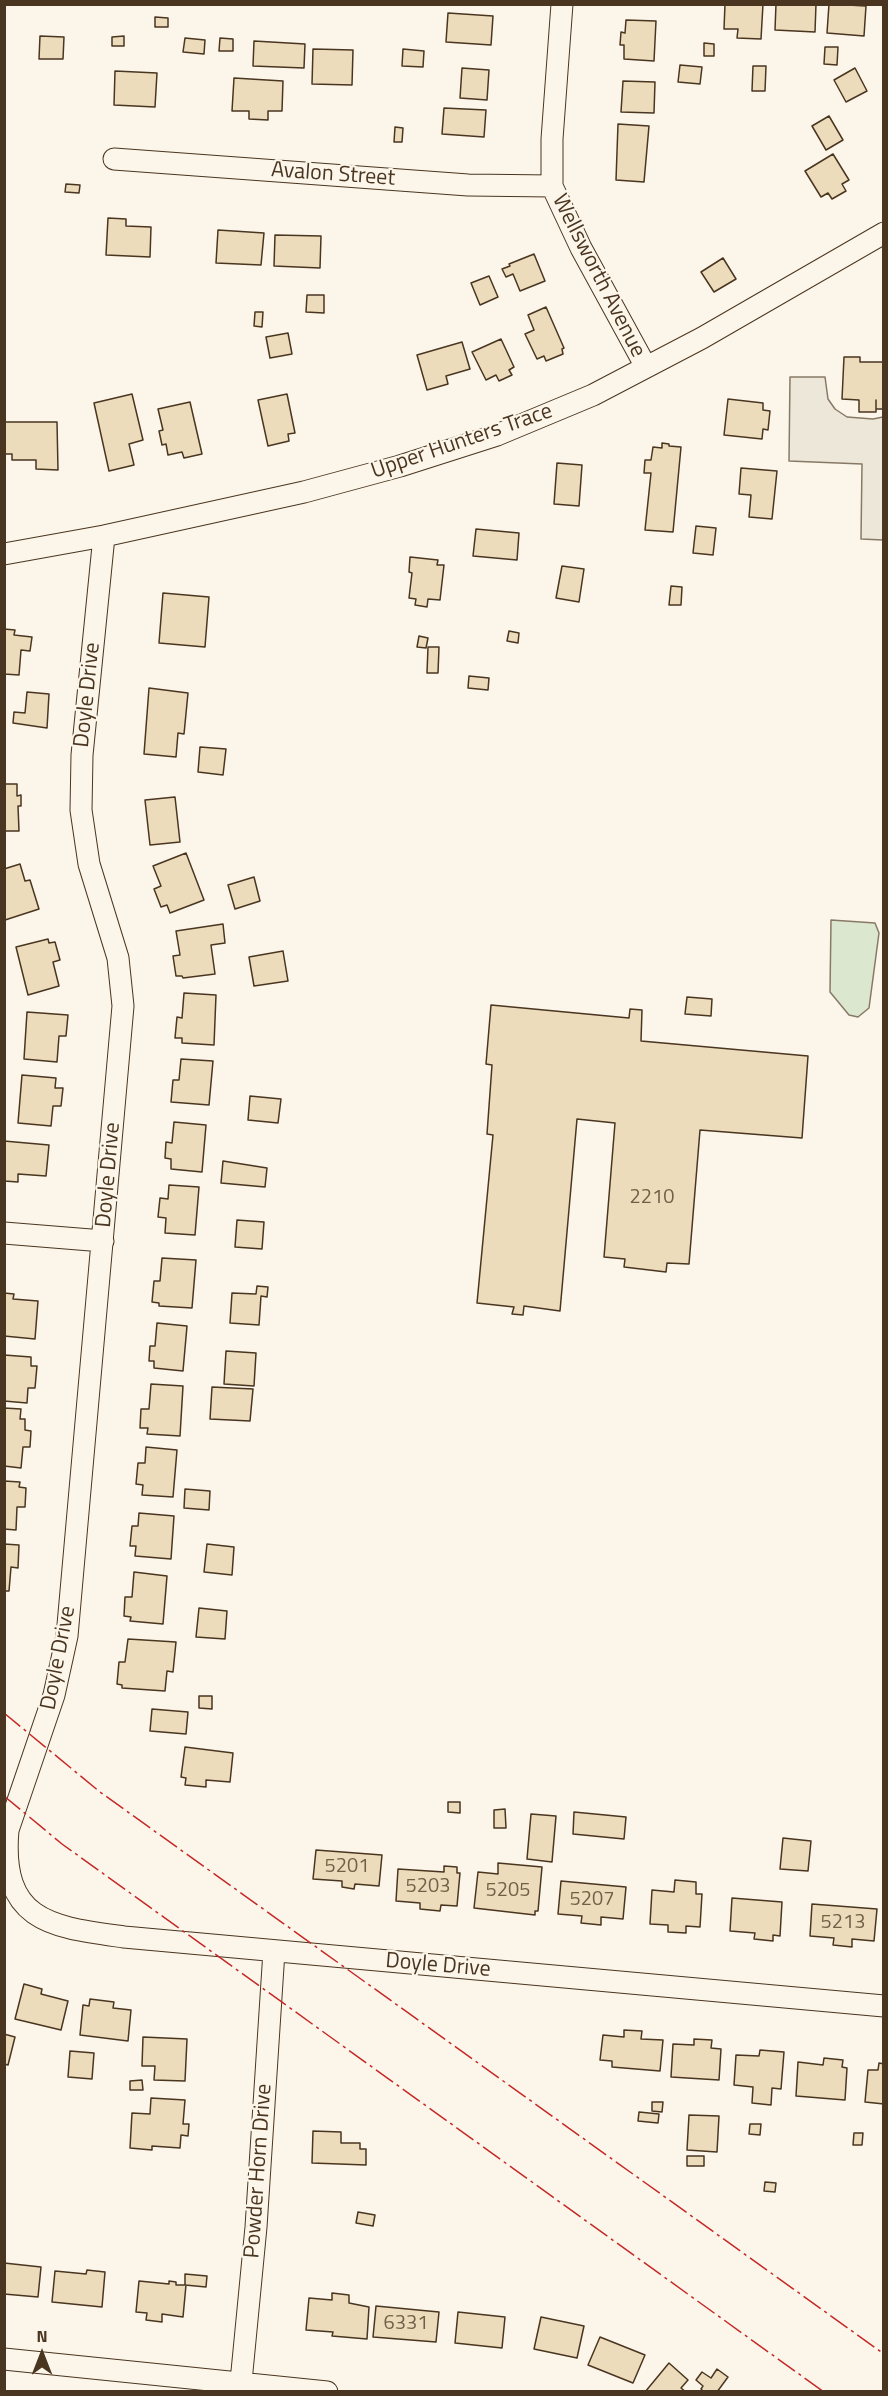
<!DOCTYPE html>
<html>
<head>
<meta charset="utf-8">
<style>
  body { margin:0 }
  #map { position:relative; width:888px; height:2396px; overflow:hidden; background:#fbf6e9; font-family:"Titillium Web",sans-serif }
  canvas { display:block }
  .frame { position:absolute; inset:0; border:6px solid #4a3520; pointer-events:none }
  .north { position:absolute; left:12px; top:2324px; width:60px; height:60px; -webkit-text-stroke:4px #fbf6e9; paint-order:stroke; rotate:0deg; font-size:16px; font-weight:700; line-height:24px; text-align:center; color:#4a3520 }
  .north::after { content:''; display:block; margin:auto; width:21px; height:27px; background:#4a3520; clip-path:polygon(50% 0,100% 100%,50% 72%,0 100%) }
</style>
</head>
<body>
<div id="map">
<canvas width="888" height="2396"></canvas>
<div class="frame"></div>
<div class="north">N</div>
</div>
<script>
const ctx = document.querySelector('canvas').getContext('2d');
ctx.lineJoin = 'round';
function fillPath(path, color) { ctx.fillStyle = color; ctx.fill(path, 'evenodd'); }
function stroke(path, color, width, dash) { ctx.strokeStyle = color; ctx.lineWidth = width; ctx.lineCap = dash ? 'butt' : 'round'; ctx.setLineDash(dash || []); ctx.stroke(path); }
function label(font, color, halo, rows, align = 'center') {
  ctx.font = font + ' "Titillium Web",sans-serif'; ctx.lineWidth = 4.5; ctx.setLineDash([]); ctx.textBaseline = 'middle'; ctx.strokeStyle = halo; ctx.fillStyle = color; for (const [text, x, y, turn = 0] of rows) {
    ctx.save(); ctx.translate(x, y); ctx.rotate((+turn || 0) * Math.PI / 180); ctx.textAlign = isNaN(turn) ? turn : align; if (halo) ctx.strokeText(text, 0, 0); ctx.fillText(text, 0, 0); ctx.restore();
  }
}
const green = new Path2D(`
  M831,920L875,923L879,933L869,1008L858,1017L849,1015L830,992Z`);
fillPath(green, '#dce7d0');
stroke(green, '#887966', 1.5);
const parking = new Path2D(`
  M790,377H825L828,399L835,409L847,417L873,419L883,417V540L861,539L862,464L789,461Z`);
fillPath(parking, '#ede7d9');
stroke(parking, '#887966', 1.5);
const building = new Path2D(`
  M725,4H763L761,39L737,38L738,29H724Z
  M776,4H816L815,32L775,30Z
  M829,4L866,6L864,36L827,33Z
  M448,13L493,16L491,45L446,42Z
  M155,17L168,18V27H155Z
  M626,20L656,21L654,61L624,59V45H620L621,32L625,33Z
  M40,36L64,37L63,59H39Z
  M124,36V46H112V37Z
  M185,38L205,40L204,54L183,52Z
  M220,38L233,39V51H219Z
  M254,41L305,44L304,68L253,66Z
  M704,43L714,44V56H704Z
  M825,47H838L837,65L824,64Z
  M313,49L353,50L352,85L312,84Z
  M403,49L424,51L423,67L402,66Z
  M680,65L702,67L700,84L678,82Z
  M753,66H766L765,91H752Z
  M462,68L489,70L487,100L460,98Z
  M855,68L867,91L846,102L834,80Z
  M115,71L157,73L155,107L114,105Z
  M234,78L283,81L282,111H268V120L249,119V111H232Z
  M623,81L655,82L654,113L621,112Z
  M444,108L486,110L484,137L442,134Z
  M829,116L843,140L826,150L812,126Z
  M618,124L649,126L644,182L616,180Z
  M395,127L403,128L402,142H394Z
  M833,154L849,180L842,184L846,191L832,199L828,193L821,197L805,171Z
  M66,184L80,185L79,193L65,192Z
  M108,218L126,219V226L151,227L150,257L106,255Z
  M218,230L264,233L261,265L216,263Z
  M275,235L321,236L320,268L274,266Z
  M534,254L545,281L520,291L513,274L506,277L502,269L510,266L509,264Z
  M723,258L736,279L714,292L701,272Z
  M489,276L498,297L480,305L471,283Z
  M307,295H324V313L306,312Z
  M546,307L564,348L562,349L563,354L546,361L544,356L537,359L525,334L534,330L528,315Z
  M255,312H263L262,327L254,326Z
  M288,333L292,354L270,358L266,337Z
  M501,339L514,367L509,370L512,375L499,381L496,375L486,380L472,352Z
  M462,342L470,369L446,376L448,384L427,390L417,355Z
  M844,357H860V362H884V409H876V400V412H859V400L842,399Z
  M132,394L143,440L129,444L134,465L109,471L94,403Z
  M287,394L295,433L288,434L289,441L268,446L258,400Z
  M728,399L763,403V410L770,411L768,430L763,429L762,439L724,435Z
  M190,402L202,454L184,458L182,452L168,455L166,444L162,445L159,431L163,430L158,409Z
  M4,422H57L58,470L36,469V460H12V454H4Z
  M662,443L669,444V446L681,447L673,532L645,530L651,473H644L645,460H651L653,447L662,448Z
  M557,463L582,465L579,506L554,504Z
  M741,468L777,471L772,519L749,517L751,495L739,494Z
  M696,526L716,528L713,555L693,553Z
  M476,529L519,533L517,560L473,556Z
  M410,557L438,560L437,565H444L440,600L428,599L427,607L415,605L416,599L409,598L412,573L409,572Z
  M562,566L584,569L579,602L556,598Z
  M671,586L682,587L681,605H669Z
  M163,593L209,597L205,647L159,643Z
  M4,629L15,630L14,635L32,637L30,651L21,650L19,675L4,674Z
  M509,631L519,633L518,643L507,641Z
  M419,636L428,638L426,648L417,647Z
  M428,647H439L438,673H427Z
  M469,676L489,678L488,690L468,688Z
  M149,688L188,693L184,734L178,733L176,757L144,754Z
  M27,692L49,694L47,728L13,723L14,712L25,713Z
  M200,747L226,749L223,775L198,772Z
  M4,784H17V796L21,795V806H18L19,831H4Z
  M175,797L180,842L150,845L145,800Z
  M186,853L204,900L170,913L167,905L161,907L154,889L161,886L153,866Z
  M20,864L25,881L30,880L39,909L5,920L4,869Z
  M254,877L260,901L235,909L228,885Z
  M223,924L225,943L211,945L215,974L183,978L182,976H176L173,956L180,955L176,931Z
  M48,939L49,943L55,942L60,960L53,962L59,986L28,995L16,947Z
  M283,951L288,981L254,986L249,957Z
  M184,993L216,995L214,1045L182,1043V1038H175L177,1017L182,1018Z
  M687,997L712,999L711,1016L685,1014Z
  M491,1005L629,1018L630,1009L642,1010L641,1041L808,1056L802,1138L700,1130L689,1264L667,1263L666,1272L624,1267L625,1259L604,1257L615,1123L577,1119L560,1311L524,1306L523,1315L512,1314L514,1307L477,1303L493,1135L487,1134L492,1065L486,1064Z
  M27,1012L68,1015L66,1036H59L57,1062L24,1059Z
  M181,1059L213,1061L209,1105L171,1102L173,1080H179Z
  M22,1075L56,1078L55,1088H63L61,1106H53L51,1126L18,1123Z
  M250,1096L281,1099L278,1123L248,1120Z
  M174,1122L206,1125L202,1172L171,1169V1159L165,1158L166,1142L172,1143Z
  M4,1141L49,1145L46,1176L18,1174V1182L4,1181Z
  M223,1161L267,1168L265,1187L221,1183Z
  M169,1185L199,1187L195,1235L165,1233L166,1218L158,1217L160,1198L168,1199Z
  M237,1220L264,1222L262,1249L235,1247Z
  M162,1258L196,1260L192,1308L159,1306V1303L152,1302L154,1281H160Z
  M257,1286L268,1287L267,1297L261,1296L259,1325L230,1323L232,1293L256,1294Z
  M4,1293L14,1294L13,1299L38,1301L35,1339L4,1336Z
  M157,1323L187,1326L183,1371L154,1368V1361H149L150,1346H155Z
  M226,1351L256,1353L254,1386L224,1384Z
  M4,1355L31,1357V1366H37L35,1388H28L27,1403L4,1401Z
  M151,1384L183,1386L180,1436L147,1434L148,1428H140L141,1409H149Z
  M212,1387L253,1389L250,1421L210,1419Z
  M4,1408L21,1409L20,1419H25V1430L31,1431L30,1447H23L21,1468L4,1466Z
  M146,1447L177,1450L173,1497L142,1495L143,1485L136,1484L138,1463H145Z
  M4,1481L20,1482L19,1487L26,1488L25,1507H17L16,1530L4,1529Z
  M185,1489L210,1491L209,1510L184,1508Z
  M139,1513L174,1516L171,1559L135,1556L136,1546H130L132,1526H138Z
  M4,1544L19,1545L18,1568L11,1567L9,1591H4Z
  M207,1544L234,1547L232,1575L204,1572Z
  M134,1572L167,1576L163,1624L130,1621L131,1617L124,1616L125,1597H132Z
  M199,1608L227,1611L225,1639L196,1637Z
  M128,1639L176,1642L173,1672L167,1671L165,1691L122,1688V1685L117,1684L119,1662H125Z
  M199,1696H212V1709L199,1708Z
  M152,1709L188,1712L186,1734L150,1731Z
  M185,1747L233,1753L230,1782L206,1780V1787L185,1785L186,1778L181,1777Z
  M448,1802H460V1813L448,1812Z
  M505,1809L506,1828H494V1810Z
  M574,1812L626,1817L624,1839L573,1834Z
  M531,1814L556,1816L552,1862L527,1859Z
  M783,1838L811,1841L808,1871L780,1869Z
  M316,1850L382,1855L379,1886L355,1884L354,1889L342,1887V1881L313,1879Z
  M498,1863L542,1867L538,1911H535V1915L474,1908L478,1872L498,1874Z
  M444,1866L457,1867V1873H460L457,1906L441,1905L440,1911L420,1909V1903L396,1901L398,1869L444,1872Z
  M675,1880L696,1882V1894H702L700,1927L686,1926V1933L668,1932V1925L650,1924L652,1890L674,1892Z
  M561,1881L626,1887L623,1919L601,1917V1925L581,1923L582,1916L558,1914Z
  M732,1898L782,1902L780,1936L773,1935V1941L754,1939L755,1933L730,1931Z
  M812,1904L877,1909L874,1941L852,1939V1947L833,1945L834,1938L810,1936Z
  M24,1984L42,1989L41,1994L68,2001L61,2030L15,2019Z
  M90,1999L114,2002L113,2008L131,2010L128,2041L80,2035L83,2005L89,2006Z
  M624,2030L642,2031L641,2039L663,2040L660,2071L612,2067V2061L600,2060L603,2035L624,2037Z
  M4,2034L15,2037L8,2065L4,2064Z
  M143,2037L187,2039L185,2081L154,2080L155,2066H142Z
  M694,2039L712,2040L711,2048L721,2049L719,2080L671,2077L673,2044L694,2045Z
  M760,2050L784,2052L781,2089L772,2088L771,2105L752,2103L753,2087L734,2085L736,2055L759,2056Z
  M70,2051L94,2053L92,2079L68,2077Z
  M824,2058L843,2060L842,2067L847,2068L845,2100L796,2096L798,2062L823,2065Z
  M879,2063L884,2064V2104L865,2102L868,2070H878Z
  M142,2080L143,2090H130V2081Z
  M151,2098L185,2100L183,2124H189L188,2136L181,2135L180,2148L152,2146V2150L130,2148L132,2113L150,2114Z
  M652,2102H663L662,2112L652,2111Z
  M639,2112L659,2114L658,2123L638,2121Z
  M689,2115L719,2116L717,2152L687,2150Z
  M750,2124H761L760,2135L749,2134Z
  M313,2131L341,2132V2143H360V2149H366V2165L312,2163Z
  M854,2133H863L862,2145H853Z
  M687,2156H704V2166H687Z
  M765,2182L776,2183L775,2192L764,2191Z
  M358,2212L375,2215L373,2226L356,2223Z
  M4,2263L41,2267L38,2297L4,2294Z
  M87,2270L105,2272L102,2307L52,2302L55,2271L86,2274Z
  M185,2274L207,2276L206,2287L185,2285Z
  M139,2281L169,2284V2281L176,2282V2285H186L183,2317L162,2314V2322L146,2320L147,2313L136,2312Z
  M332,2293L349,2295V2303L369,2307L367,2339L332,2336L333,2332L306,2330L309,2298L332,2300Z
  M376,2306L439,2312L436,2342L373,2337Z
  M458,2312L505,2317L502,2348L455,2343Z
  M541,2317L584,2326L577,2358L534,2349Z
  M600,2337L645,2355L633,2383L588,2365Z
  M669,2363L688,2380L681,2388L686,2392H645Z
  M717,2369L728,2377L717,2392H704L701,2389L703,2386L696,2380L702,2372L711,2378Z`);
fillPath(building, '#ecdcbc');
stroke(building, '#4a3520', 1.5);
const minor = new Path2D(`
  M562,4L552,139V186L581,248L646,367
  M114,159L468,185L552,186
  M104,536L82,755L81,810L89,864L118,958L123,1006L67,1636L54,1695L8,1830C0,1923 53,1927 124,1937L884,2006
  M4,554L104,536L304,492L400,466L497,435L593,395L702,338L884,233
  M4,1233L103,1241
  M4,2359L327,2392
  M240,2392L256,2227L274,1951`);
stroke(minor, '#4a3520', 23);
stroke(minor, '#fbf6e9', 21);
stroke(new Path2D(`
  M4,1713L100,1792L884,2354
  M4,1796L62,1844L824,2392`), '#c62828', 1.5, [21, 4.5, 3, 4.5]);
label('20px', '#725f47', null, [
  ["2210",652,1198],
  ["5201",347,1867],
  ["5203",428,1887],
  ["5205",508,1891],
  ["5207",592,1900],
  ["5213",843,1923],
  ["6331",406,2324]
]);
label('22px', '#4a3520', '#fbf6e9', [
  ["Avalon Street",333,175,4],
  ["Wellsworth Avenue",598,276,63],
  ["Upper Hunters Trace",462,442,-19],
  ["Doyle Drive",88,695,-84],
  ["Doyle Drive",109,1175,-85],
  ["Doyle Drive",59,1658,-79],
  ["Doyle Drive",438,1966,5],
  ["Powder Horn Drive",259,2171,-86]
]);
</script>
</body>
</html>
